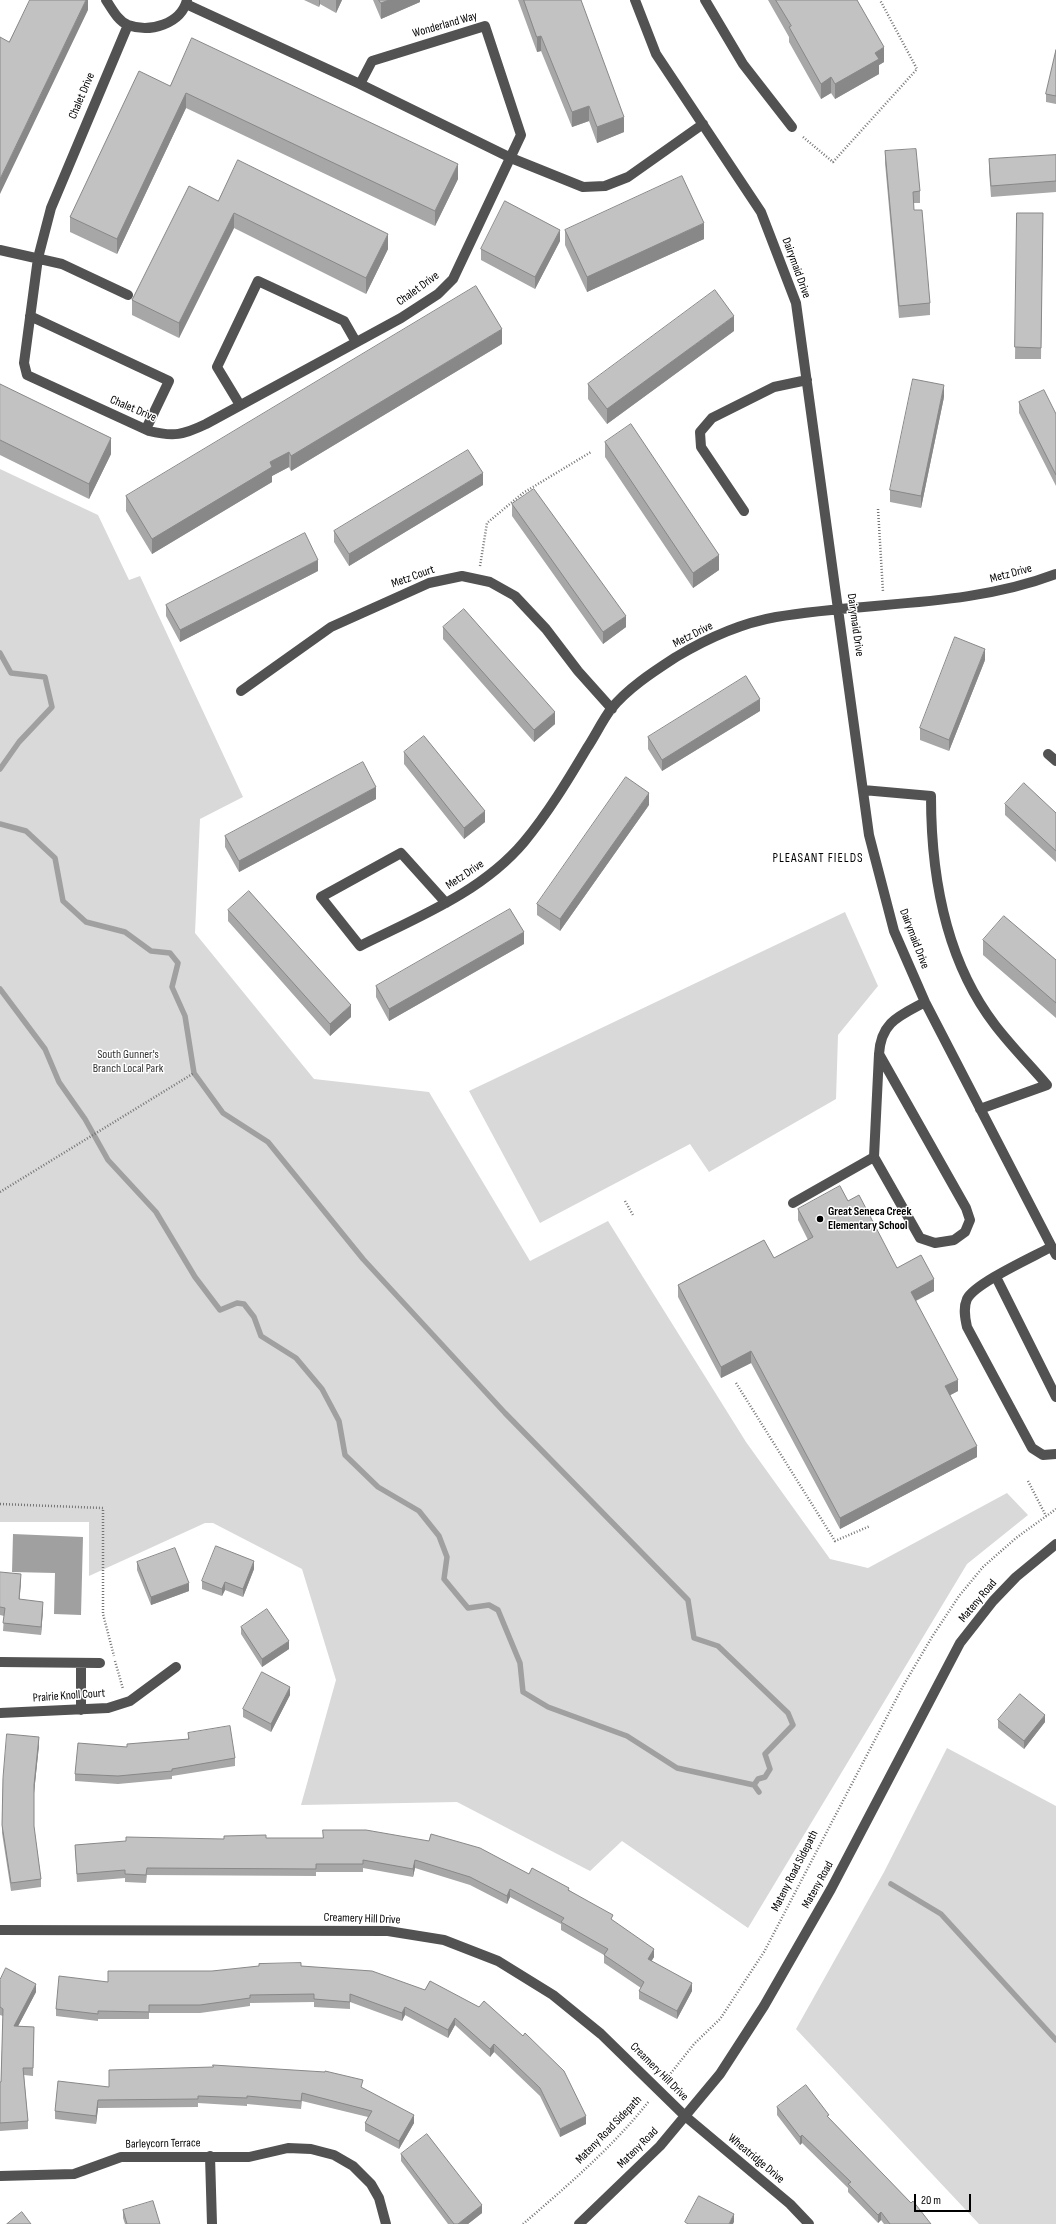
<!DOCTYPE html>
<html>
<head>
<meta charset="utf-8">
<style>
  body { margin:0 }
  #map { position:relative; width:1056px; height:2224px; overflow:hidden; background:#fff; font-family:"Sofia Sans Condensed",sans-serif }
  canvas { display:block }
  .scale { position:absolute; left:914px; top:2194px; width:57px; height:18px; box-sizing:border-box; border:2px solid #000; border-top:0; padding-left:5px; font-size:12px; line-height:14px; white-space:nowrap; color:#000; -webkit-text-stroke:3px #fff; paint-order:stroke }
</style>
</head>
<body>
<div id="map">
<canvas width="1056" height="2224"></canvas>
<div class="scale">20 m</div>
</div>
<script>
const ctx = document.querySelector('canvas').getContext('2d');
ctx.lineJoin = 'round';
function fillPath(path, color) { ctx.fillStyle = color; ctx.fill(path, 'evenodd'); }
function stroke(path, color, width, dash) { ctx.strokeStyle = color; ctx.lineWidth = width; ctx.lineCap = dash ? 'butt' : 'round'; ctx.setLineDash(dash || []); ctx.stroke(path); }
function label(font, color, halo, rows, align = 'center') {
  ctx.font = font + ' "Sofia Sans Condensed",sans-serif'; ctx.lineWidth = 3; ctx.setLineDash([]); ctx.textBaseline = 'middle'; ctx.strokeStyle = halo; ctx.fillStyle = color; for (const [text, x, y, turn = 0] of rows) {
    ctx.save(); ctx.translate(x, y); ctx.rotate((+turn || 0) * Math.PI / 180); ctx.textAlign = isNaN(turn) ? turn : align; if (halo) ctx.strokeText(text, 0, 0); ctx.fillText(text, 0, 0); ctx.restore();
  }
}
fillPath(new Path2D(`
  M0,469L98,515L129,580L140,576L243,797L200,819L195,933L314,1079L429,1092L530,1261L608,1221L746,1442L830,1559L868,1568L1007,1493L1028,1515L967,1564L748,1928L622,1841L590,1871L457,1802L301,1805L336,1680L302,1569L213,1523H205L89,1576V1522H0Z
  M845,912L878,986L838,1035L836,1099L709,1172L690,1144L540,1223L469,1091Z
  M947,1748L1056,1806V2224H979L796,2029L884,1872Z`), '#d9d9d9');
fillPath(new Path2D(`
  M13,1534L83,1537L81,1615L54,1614L55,1573L12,1572Z`), '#a0a0a0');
stroke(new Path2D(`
  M0,653L11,673L45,677L52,707L19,742L0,769
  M0,824L26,831L55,858L63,901L86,922L125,932L151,951L170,953L178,963L172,987L185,1016L194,1073L223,1113L268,1142L363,1259L505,1413L688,1600L694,1638L718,1646L788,1713L793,1725L765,1754L770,1769L765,1777L758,1779L754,1785
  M0,989L45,1049L59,1082L85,1119L108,1160L156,1212L195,1277L220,1310L237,1303L244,1304L254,1317L261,1336L296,1358L322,1389L339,1421L345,1455L378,1487L419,1511L439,1536L447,1557L444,1579L468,1608L489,1605L498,1610L520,1663L523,1692L548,1707L627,1736L677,1768L754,1785L759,1792
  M891,1884L941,1914L1056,2040`), '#a0a0a0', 5.5);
stroke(new Path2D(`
  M803,137L833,162L917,69L880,0
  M878,509L883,592
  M480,566L487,523L523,493L591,452
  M0,1192L194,1073
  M625,1201L633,1215
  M736,1383L835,1541L870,1526
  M1028,1481L1046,1516
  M0,1504L103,1508V1614L114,1656
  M115,1661L123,1689
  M667,2078L694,2044L720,2019L764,1952L903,1686L932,1637L959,1596L983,1567L1016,1538L1056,1509
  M523,2224C567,2186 613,2147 649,2101`), '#747474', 2.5, [1, 2]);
stroke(new Path2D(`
  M106,0C112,9 118,21 128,25C150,33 181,24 187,0
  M635,0L656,54L761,212L796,303L869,835L894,931L925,1002L1056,1255
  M705,0L743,64L792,127
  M186,4L360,84L511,158L583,187L605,186L628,177L703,124
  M128,25L51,208L38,258L24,363L27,375L149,431C174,437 183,435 206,424L401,318L438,294L453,279L521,135L485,26L372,61L360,84
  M0,250L62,264L128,295
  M30,316L169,381L146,429
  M240,405L217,367L258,281L344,321L356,342
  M744,511L701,447L700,432L712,418L774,387L807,380
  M241,691L331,627L429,583L462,576L490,582L515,596L546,629L578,671L612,709
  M1048,754L1056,761
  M863,790L931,796C931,875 946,961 995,1025C1011,1046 1030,1065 1047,1085L980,1109
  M446,903L401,853L321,897L360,946C418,917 482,892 524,842C548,813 568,780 587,748C595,736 602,721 611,709C628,688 653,672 676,657C706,639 742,623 776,617C869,601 967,608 1056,574
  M879,1054L966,1208L970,1220L965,1232L954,1240L935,1243L920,1238L874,1157L879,1054C881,1022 899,1016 925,1002
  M793,1203L874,1157
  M1051,1247C1033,1257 975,1283 967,1299C963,1308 965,1318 967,1327L1032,1448L1043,1455L1056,1454
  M996,1277L1056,1397
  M0,1662L100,1663
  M81,1663V1710
  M0,1713L108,1708L130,1701L176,1667
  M0,1930L388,1931L444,1940L498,1961L553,1995L601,2034L685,2116L790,2204L809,2224
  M210,2156L212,2224
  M0,2176L74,2174L121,2157H249L288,2148L311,2149L334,2155L353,2166L371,2184L379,2198L386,2224
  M579,2224L660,2146L720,2074L764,2006L831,1889L960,1643L993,1601L1016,1577L1056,1544`), '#525252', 10);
fillPath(new Path2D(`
  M304,0H342L336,13L320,4L319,7Z
  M373,0H420V2L381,19Z
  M518,0H581L624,132L597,143L589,121L572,127L541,51L537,52Z
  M768,0H857L884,62L879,65V74L835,99L831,93L821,99L789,42V37Z
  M1056,50V104L1046,102V94Z
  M170,86L458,179L435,226L186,108L117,254L70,232V217Z
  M885,151L920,191V203H913L914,210L930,303V315L899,318L885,163Z
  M1056,155V192L991,197L989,171V159Z
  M218,201L388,249L366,294L234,228L179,338L132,315V300Z
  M1017,213H1043L1041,359H1015Z
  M565,230L704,239L587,292L565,245Z
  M560,241L535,289L481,260V249Z
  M734,331L607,424L588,399V384Z
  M502,344L291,471L289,467L272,476V482L152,554L126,511V496Z
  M0,384L111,454L89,499L0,455Z
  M944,397L921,508L890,502V490Z
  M1019,402L1056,414V486L1019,413Z
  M605,442L719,570L693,588L605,457Z
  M483,485L349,566L334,542V531Z
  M512,504L626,627L603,644L512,516Z
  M318,571L180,642L166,616V605Z
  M443,627L555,724L534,742L443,639Z
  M985,660L949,751L920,740V728Z
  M760,711L662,771L648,749V737Z
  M404,752L485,822L464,839L404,764Z
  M376,799L239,872L225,847V836Z
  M1005,804L1056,813V862L1005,815Z
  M649,805L560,931L537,915V904Z
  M228,910L351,1017L330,1036L228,921Z
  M983,940L1056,960V1018L983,955Z
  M524,944L389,1021L376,997V986Z
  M848,1201L897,1268L934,1291L916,1301L958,1391L950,1395L977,1457L840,1529L751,1363L721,1378L678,1297V1285L774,1258L808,1240L798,1220V1209Z
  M137,1562L189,1591L151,1605L137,1570Z
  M254,1569L243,1597L225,1590L222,1596L202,1589V1581Z
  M0,1575L21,1581L19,1599L43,1609L41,1635L3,1631L4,1616L0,1615Z
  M241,1627L289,1649L262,1667L241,1634Z
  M290,1695L271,1732L243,1717V1709Z
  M998,1720L1045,1722L1024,1749L998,1728Z
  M188,1733L235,1758V1766L172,1776V1779L118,1784L75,1781V1774L127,1747L188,1739Z
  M39,1745L34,1793V1827L41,1879V1887L11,1891L2,1833L3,1778Z
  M266,1838L529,1874L569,1890L613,1921L654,1957L651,1961L692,1991L677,2019L639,1999V1991L641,1988L604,1963V1955L561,1930V1924L510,1897L507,1904L470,1885L415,1868L413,1877L363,1868V1872H316V1876L147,1875L146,1883L125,1882V1878L77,1882L75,1845L224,1839Z
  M301,1966L425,1990L430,1981L586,2124L560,2137L540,2096L494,2052L490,2057L455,2025L448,2038L405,2015L402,2021L350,2002V2009L314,2007V2002L250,2003V2006L200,2013H149V2019H98V2021L56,2016V2009L108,1982V1971H212Z
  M0,1980L36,1992L18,2026L34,2027L33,2076L24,2075L28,2121V2129L0,2131V2082H1L3,2016L0,2015Z
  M109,2087L363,2088L414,2123L399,2149L365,2131V2123L368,2117L302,2101L301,2109L247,2104V2106L198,2103V2107L98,2108L96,2124L55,2119V2111Z
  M777,2107L829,2118L931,2224H884L881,2220L878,2223L848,2192V2188L802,2143L800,2145L777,2115Z
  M401,2154L482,2213L468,2224H448L401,2161Z
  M123,2210L160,2224H125L123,2218Z`), '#a7a7a7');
fillPath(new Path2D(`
  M86,0H88V10L0,194V179Z
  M319,0H320V4L319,7Z
  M336,0H342L336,13Z
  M389,0H420V2L381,19V3Z
  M541,36V51L537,52V37Z
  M884,47V62L879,65V74L835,99V84L875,53Z
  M831,77V93L821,99V84Z
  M186,93V108L117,254V239Z
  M589,106V121L572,127V112Z
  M624,117V132L597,143V127Z
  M458,164V179L435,226V211Z
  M234,213V228L179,338V323Z
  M704,223V239L587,292V277Z
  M560,230V241L535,289V277Z
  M388,234V249L366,294V278Z
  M734,316V331L607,424V409Z
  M502,329V344L291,471V456Z
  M944,385V397L921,508V496Z
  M111,438V454L89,499V484Z
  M289,452V467L272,476V482L152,554V539L270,462Z
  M483,473V485L349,566V554Z
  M719,555V570L693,588V573Z
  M318,560V571L180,642V630Z
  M626,616V627L603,644V632Z
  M985,649V660L949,751V740Z
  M760,699V711L662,771V760Z
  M555,712V724L534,742V730Z
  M376,787V799L239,872V861Z
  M649,793V805L560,931V919Z
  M485,811V822L464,839V828Z
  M524,932V944L389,1021V1009Z
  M351,1005V1017L330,1036V1024Z
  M934,1279V1291L911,1303V1292Z
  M751,1351V1363L721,1378V1367Z
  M958,1380V1391L945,1398V1386Z
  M977,1446V1457L840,1529V1518Z
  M254,1561V1569L243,1597V1589Z
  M21,1574V1581L19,1607V1599Z
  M225,1582V1590L222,1596V1589Z
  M189,1583V1591L151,1605V1597Z
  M43,1602V1609L41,1635V1627Z
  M289,1641V1649L262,1667V1659Z
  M290,1687V1695L271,1732V1724Z
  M1045,1715V1722L1024,1749V1741Z
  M39,1737V1745L34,1793V1785Z
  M415,1860V1868L413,1877V1869Z
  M510,1889V1897L507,1904V1896Z
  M654,1949V1957L648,1967V1959Z
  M692,1983V1991L677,2019V2011Z
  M36,1984V1992L14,2034V2026Z
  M405,2007V2015L402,2021V2013Z
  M455,2018V2025L448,2038V2030Z
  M494,2044V2052L490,2057V2049Z
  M98,2100V2108L96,2124V2116Z
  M414,2115V2123L399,2149V2141Z
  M586,2116V2124L560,2137V2129Z
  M802,2135V2143L800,2145V2137Z
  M482,2205V2213L468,2224H458Z
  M881,2212V2220L878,2223V2215Z
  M734,2214V2222L733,2224H729Z`), '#888');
const building = new Path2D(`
  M30,0H86L0,179V37L9,42Z
  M379,0H389L381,3Z
  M524,0H581L624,117L597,127L589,106L572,112L541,36L537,37Z
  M776,0H857L884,47L875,53L879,59L835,84L831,77L821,84L789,27L791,26Z
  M192,38L458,164L435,211L186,93L117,239L70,217L139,71L170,86Z
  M1056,50V96L1046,94Z
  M916,149L920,191L913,192L914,210H922L930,303L899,306L885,151Z
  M1056,155V181L991,186L989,159Z
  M238,160L388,234L366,278L234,213L179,323L132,300L189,186L218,201Z
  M682,176L704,223L587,277L565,230Z
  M505,201L560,230L535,277L481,249Z
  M1017,213H1043L1041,348L1015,347Z
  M476,286L502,329L291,456L289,452L270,462L272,467L152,539L126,496Z
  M715,290L734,316L607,409L588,384Z
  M913,379L944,385L921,496L890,490Z
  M0,384L111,438L89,484L0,440Z
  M1044,390L1056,414V475L1019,402Z
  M631,424L719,555L693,573L605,442Z
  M468,450L483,473L349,554L334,531Z
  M534,489L626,616L603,632L512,504Z
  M305,533L318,560L180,630L166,605Z
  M464,609L555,712L534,730L443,627Z
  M955,637L985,649L949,740L920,728Z
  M746,676L760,699L662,760L648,737Z
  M424,736L485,811L464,828L404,752Z
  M363,762L376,787L239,861L225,836Z
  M626,777L649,793L560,919L537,904Z
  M1024,783L1056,813V851L1005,804Z
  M249,891L351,1005L330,1024L228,910Z
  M510,909L524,932L389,1009L376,986Z
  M1004,916L1056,960V1003L983,940Z
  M840,1186L848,1201L859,1195L897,1268L921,1255L934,1279L911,1292L958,1380L945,1386L977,1446L840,1518L751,1351L721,1367L678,1285L764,1240L774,1258L813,1237L798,1209Z
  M216,1546L254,1561L243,1589L225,1582L222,1589L202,1581Z
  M175,1548L189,1583L151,1597L137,1562Z
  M0,1572L21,1574L19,1599L43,1602L41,1627L3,1623L5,1608L0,1607Z
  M267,1609L289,1641L262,1659L241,1627Z
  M262,1672L290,1687L271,1724L243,1709Z
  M1020,1694L1045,1715L1024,1741L998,1720Z
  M230,1726L235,1758L172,1769V1771L118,1776L75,1774L78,1743L127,1747V1744L189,1739L188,1733Z
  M7,1734L39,1737L34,1785V1826L41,1879L11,1883L2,1825L3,1778Z
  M323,1830H366L429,1841L431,1834L480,1848L529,1874L532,1868L569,1888L568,1890L613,1915L611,1919L654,1949L648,1959L692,1983L677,2011L639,1991L644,1982L604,1955L608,1949L561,1922L564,1918L510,1889L507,1896L470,1877L415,1860L413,1869L363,1860V1864H316V1869L147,1868L146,1875L125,1874V1870L77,1874L75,1845L126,1841V1837L224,1839V1836L266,1835V1838H323Z
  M301,1963V1966L372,1971L425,1990L430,1981L479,2007L484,2001L523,2036L525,2033L564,2071L586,2116L560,2129L540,2088L494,2044L490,2049L455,2018L448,2030L405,2007L402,2013L350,1994V2002L314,1999V1994L250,1995V1998L200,2005H149V2012L98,2011V2014L56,2009L59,1976L108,1982V1971H212L259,1966V1964Z
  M6,1968L36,1984L14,2026L34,2027L33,2068H23L28,2121L0,2123V2082H1L3,2009L0,2007V1980Z
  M213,2065L325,2072V2071L363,2080L361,2087L414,2115L399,2141L365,2123L372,2111L302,2093L301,2101L247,2096V2098L198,2096V2099L98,2100L96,2116L55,2111L58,2081L109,2087V2070L213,2067Z
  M806,2085L829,2115L827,2116L911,2203L913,2201L931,2224H890L881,2212L878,2215L848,2184L851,2182L802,2135L800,2137L777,2107Z
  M427,2134L482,2205L458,2224H454L401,2154Z
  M699,2196L734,2214L729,2224H688L685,2222Z
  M153,2201L160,2224H127L123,2210Z
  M22,2212L31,2224H7Z`);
fillPath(building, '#c2c2c2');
stroke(building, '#888', 1);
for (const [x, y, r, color] of [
  [820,1219,4,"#000"]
]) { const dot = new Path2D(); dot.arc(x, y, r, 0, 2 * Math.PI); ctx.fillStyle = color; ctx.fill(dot); stroke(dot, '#fff', 1.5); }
label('12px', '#000', '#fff', [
  ["Wonderland Way",445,25,-16],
  ["Chalet Drive",82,96,-67],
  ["Dairymaid Drive",796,268,70],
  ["Chalet Drive",418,289,-36],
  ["Chalet Drive",133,409,23],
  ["Metz Drive",1011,574,-15],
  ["Metz Court",413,577,-20],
  ["Dairymaid Drive",855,625,82],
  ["Metz Drive",693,635,-27],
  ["Metz Drive",465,875,-34],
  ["Dairymaid Drive",914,939,69],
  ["Mateny Road",978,1601,-50],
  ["Prairie Knoll Court",69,1696,-4],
  ["Mateny Road Sidepath",795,1871,-63],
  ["Mateny Road",818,1885,-61],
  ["Creamery Hill Drive",362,1919,2],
  ["Creamery Hill Drive",659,2072,45],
  ["Mateny Road Sidepath",609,2130,-46],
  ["Barleycorn Terrace",163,2144,-1],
  ["Mateny Road",638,2148,-45],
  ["Wheatridge Drive",756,2159,40]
]);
label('12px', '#303030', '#fff', [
  ["South Gunner's",128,1055],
  ["Branch Local Park",128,1069]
]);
label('bold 12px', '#000', '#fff', [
  ["Great Seneca Creek",828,1212],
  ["Elementary School",828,1226]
], 'left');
ctx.letterSpacing = '1px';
label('13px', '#000', '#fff', [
  ["PLEASANT FIELDS",818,859]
]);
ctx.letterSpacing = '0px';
</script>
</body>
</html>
